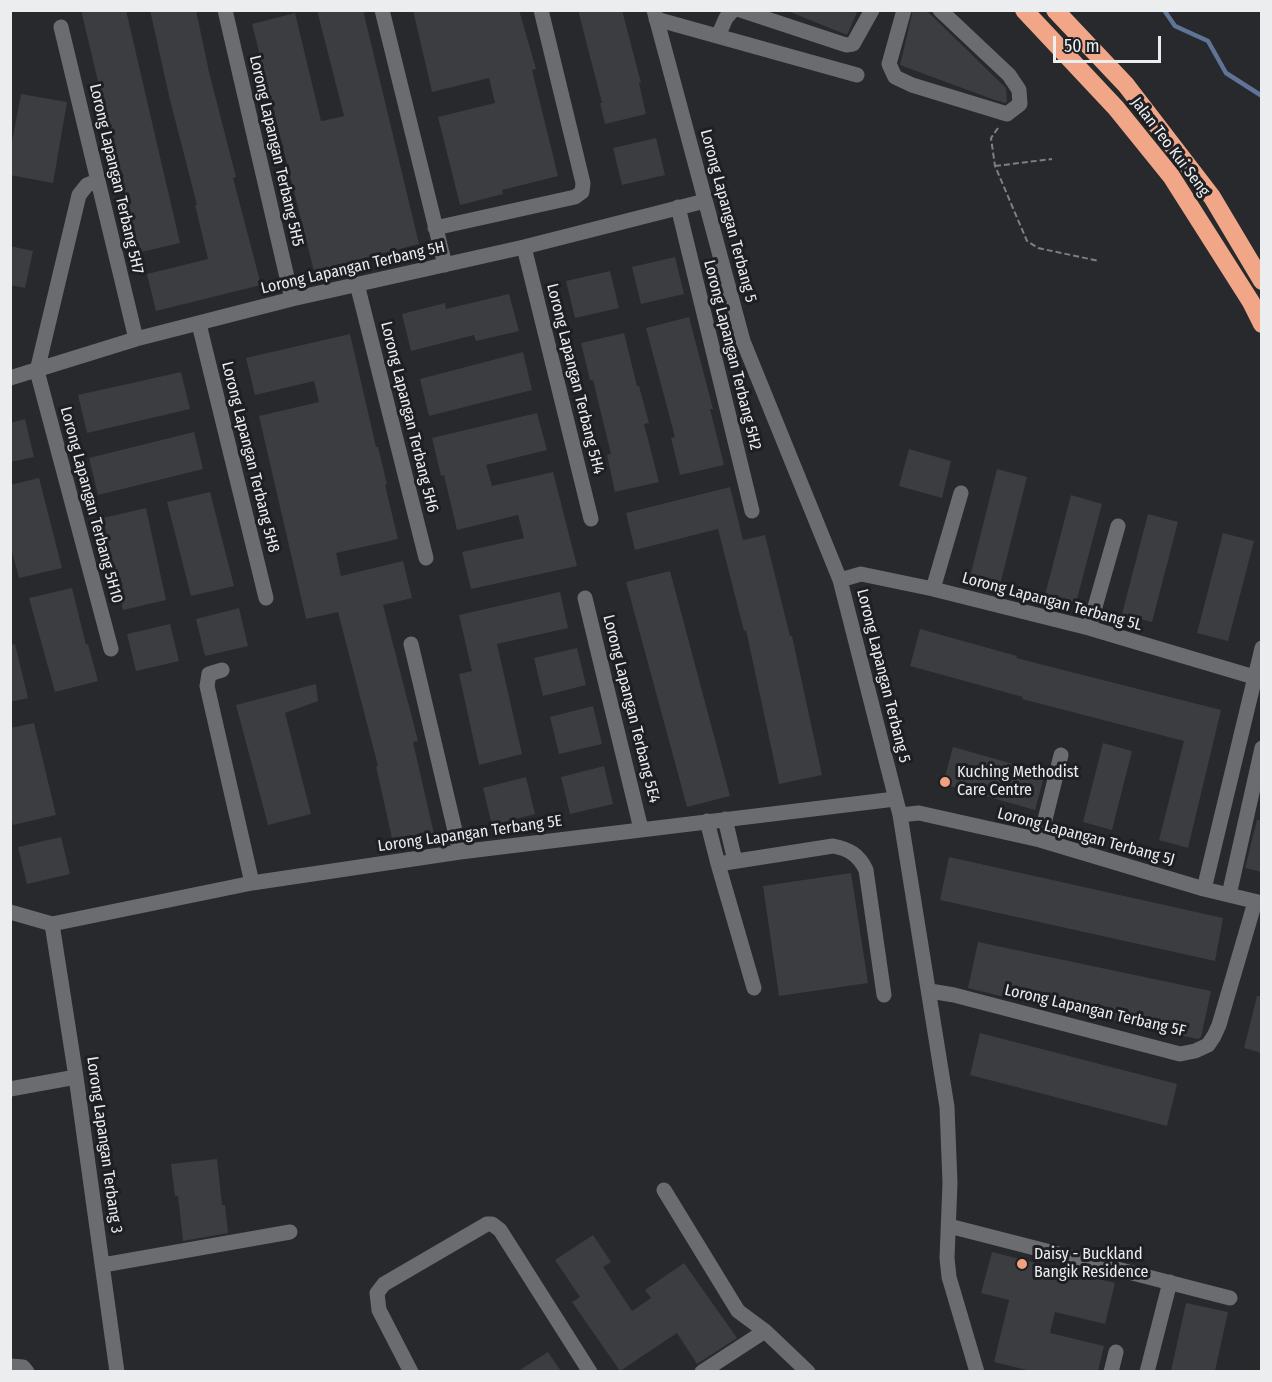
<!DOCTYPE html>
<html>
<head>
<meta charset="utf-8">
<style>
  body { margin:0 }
  #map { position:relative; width:1272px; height:1382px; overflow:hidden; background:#27292c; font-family:"Fira Sans Condensed",sans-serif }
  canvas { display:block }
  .frame { position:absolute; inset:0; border:12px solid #ebedef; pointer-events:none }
  .scale { position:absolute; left:1053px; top:36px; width:108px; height:27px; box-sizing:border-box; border:3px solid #ebedef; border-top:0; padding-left:8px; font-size:18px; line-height:21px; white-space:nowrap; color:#ebedef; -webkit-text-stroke:4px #1d1f22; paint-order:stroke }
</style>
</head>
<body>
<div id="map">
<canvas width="1272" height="1382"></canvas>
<div class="frame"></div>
<div class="scale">50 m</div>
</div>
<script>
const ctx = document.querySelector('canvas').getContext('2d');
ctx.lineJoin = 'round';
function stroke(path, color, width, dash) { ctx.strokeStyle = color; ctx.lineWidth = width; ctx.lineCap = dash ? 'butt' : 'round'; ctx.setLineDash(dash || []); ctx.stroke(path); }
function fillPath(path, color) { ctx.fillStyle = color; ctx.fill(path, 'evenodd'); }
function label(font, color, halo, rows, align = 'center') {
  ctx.font = font + ' "Fira Sans Condensed",sans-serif'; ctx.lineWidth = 6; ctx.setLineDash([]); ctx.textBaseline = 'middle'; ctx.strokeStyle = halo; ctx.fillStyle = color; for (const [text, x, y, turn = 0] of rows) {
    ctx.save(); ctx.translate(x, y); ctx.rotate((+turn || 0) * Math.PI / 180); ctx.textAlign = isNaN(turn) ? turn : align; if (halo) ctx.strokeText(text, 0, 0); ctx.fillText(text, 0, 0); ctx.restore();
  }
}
stroke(new Path2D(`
  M1164,10L1175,26L1208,41L1226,73L1262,96`), '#5f7496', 4.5);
fillPath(new Path2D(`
  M81,10H126L180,243L137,253L128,216L130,215Z
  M150,10H196L209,72L236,177L233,178L261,285L156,311L147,274L208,259L195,205H197L169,96Z
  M317,10H363L419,244L314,271L252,24L295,13L321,121H322L344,116Z
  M413,10H519L536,69L532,70L558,176L502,190L503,194L460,205L438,117L495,103L489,78L432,92Z
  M578,10H622L641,83H639L646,114L605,124L600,103H602Z
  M785,10H858L847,35Z
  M913,10H926L1006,88L1007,102L1005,103L992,99L900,65Z
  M21,94L67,102L53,183L10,175V152Z
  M656,138L665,175L622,185L613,148Z
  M10,246L33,251L25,288L10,285Z
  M675,257L684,294L641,304L632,267Z
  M610,271L619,308L575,318L566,281Z
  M509,294L519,331L476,341L474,335L411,351L402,314L445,303L446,309Z
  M689,317L713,409H710L724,465L680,475L671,438L675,437L646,328Z
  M624,333L637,386H639L649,423L644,424L659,482L615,492L607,455L611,454L593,380H590L581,343Z
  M350,334L376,447H378L387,484L385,485L398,539L336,553L341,576L403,561L412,598L383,605L418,741L413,742L434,834L393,843L376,766H378L338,612L306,619L259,416L319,402L314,381L255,395L246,358Z
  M523,352L532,390L429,416L420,379Z
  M181,372L190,409L87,433L78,395Z
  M537,413L547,450L486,465L492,486L553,472L577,566L471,589L462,552L524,538L518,515L457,530L444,475L441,476L432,438Z
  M25,419L34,457L10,462V423Z
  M194,432L203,469L98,495L89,458Z
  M909,449L951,461L942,498L899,486Z
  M997,469L1027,477L999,589L969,581Z
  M39,478L62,568L19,578L10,544V485Z
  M730,487L743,540L765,535L790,636H792L822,775L779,784L746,630L744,631L718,529L635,550L626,513Z
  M210,492L234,586L191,596L167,502Z
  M1071,495L1102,504L1076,603L1045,595Z
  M146,508L166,600L123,610L103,518Z
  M1148,514L1178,522L1152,622L1122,614Z
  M1223,533L1254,541L1228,641L1197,633Z
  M670,571L730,796L687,807L626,582Z
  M72,588L86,645L88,644L98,681L55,692L29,598Z
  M560,592L568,628L497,644L522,754L479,765L459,674L472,671L459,615Z
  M239,608L248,646L205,656L196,619Z
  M170,624L179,661L136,671L127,634Z
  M920,629L1017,656L1016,658L1221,710L1188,848L1159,840L1184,741L1022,699L1023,697L910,666Z
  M15,644L28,698L10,702V645Z
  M577,648L586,685L543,696L534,658Z
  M316,684L318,701L285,713L311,814L268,825L236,705Z
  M593,706L602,744L559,754L550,717Z
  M34,723L56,815L13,825L10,815V728Z
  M1103,743L1132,751L1112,830L1083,822Z
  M953,747L1045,773L1035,810L943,784Z
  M604,766L613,804L570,814L561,777Z
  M526,777L535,814L492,825L483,788Z
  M1257,820H1262V872L1245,868Z
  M61,837L70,874L27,884L18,847Z
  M949,857L1223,918L1215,961L940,900Z
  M851,873L868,983L779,996L763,886Z
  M978,942L1211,991L1201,1037L1198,1039L1078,1013L1077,1015L968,988Z
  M1257,996H1262V1053L1244,1048Z
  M980,1033L1177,1084L1167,1126L970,1075Z
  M217,1159L222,1205H225L228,1233L183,1241L178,1196H175L171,1164Z
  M593,1235L611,1262L603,1267L632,1311L651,1298L645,1290L684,1263L737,1338L697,1364L677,1333L620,1371L572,1302L580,1297L555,1260Z
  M992,1252L1115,1283L1105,1324L1055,1312L1050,1333L1104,1346L1098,1371H1031L994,1362L1009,1300L981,1293Z
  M1186,1303L1228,1312L1215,1371H1171Z
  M548,1352L561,1371H518Z`), '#3b3d40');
stroke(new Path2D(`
  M998,128L991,138L995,166L1027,241L1038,248L1099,261
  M995,166L1052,159`), '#7d7f81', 2, [6, 3]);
stroke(new Path2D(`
  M225,10L292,299
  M382,10L445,265
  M654,10L743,341L840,580L900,815L947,1107L950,1183L947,1258L949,1277L977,1372
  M740,10L846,45L853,44L872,10
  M904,10L889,64L895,77L912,85L1007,114L1020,104L1019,90L1009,75L940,10
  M656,19L857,75
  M61,27L136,339
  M718,36L726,18L733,10
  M97,181L87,185L79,195L37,371L111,649
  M678,207L752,511
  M435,228L575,197L582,192L583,183L541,10
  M524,247L591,519
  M357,284L426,558
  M199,324L266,598
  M10,378L136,339L292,299L524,247L705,201
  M840,580L861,574L933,589L1089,628L1254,677
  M933,589L961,493
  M585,598L641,829
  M1089,628L1118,526
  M411,644L460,852
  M222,670L209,674L207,686L252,883
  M900,815L919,813L1040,840L1204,889L1262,903
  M725,819L735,861
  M707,821L718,864
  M1040,840L1061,755
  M1204,889L1262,648
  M1229,895L1262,748
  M10,912L52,924L252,883L460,852L895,799
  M52,924L76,1077L117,1372
  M754,988L718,864L833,846C849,849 859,855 866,870L884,995
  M930,991L954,995L1180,1054L1195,1051L1208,1045L1214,1036L1219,1025L1255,902
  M10,1089L76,1077
  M664,1190L738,1311L765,1331L808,1372
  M949,1226L1230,1298
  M103,1265L290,1232
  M10,1366L23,1367L27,1372
  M411,1372L379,1310L377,1293L384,1284L487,1224H492L500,1230L590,1372
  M702,1372L765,1331
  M1111,1372L1116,1352
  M1147,1372L1170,1282`), '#6a6c70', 15);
stroke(new Path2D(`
  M1024,10L1116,108L1171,176L1251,302L1262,324
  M1055,10L1126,85L1212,197L1262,281`), '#f1a687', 18);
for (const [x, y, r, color] of [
  [945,782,6,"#f2a07f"],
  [1022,1264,6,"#f2a07f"]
]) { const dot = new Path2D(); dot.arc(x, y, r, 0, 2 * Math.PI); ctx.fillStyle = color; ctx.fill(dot); stroke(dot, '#1d1f22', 2); }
label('16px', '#ebedef', '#1d1f22', [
  ["Jalan Teo Kui Seng",1170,147,53],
  ["Lorong Lapangan Terbang 5H5",276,151,77],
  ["Lorong Lapangan Terbang 5H7",116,179,77],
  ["Lorong Lapangan Terbang 5",728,216,75],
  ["Lorong Lapangan Terbang 5H",353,268,-13],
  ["Lorong Lapangan Terbang 5H2",732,355,76],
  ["Lorong Lapangan Terbang 5H4",575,379,76],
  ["Lorong Lapangan Terbang 5H6",409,417,76],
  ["Lorong Lapangan Terbang 5H8",250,457,76],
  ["Lorong Lapangan Terbang 5H10",91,505,75],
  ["Lorong Lapangan Terbang 5L",1052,602,15],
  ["Lorong Lapangan Terbang 5",883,676,76],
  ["Lorong Lapangan Terbang 5E4",631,709,76],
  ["Lorong Lapangan Terbang 5E",470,834,-8],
  ["Lorong Lapangan Terbang 5J",1086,837,15],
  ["Lorong Lapangan Terbang 5F",1095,1011,13],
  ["Lorong Lapangan Terbang 3",104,1145,82]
]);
label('16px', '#ebedef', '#1d1f22', [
  ["Kuching Methodist",957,773],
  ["Care Centre",957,791],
  ["Daisy - Buckland",1034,1255],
  ["Bangik Residence",1034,1273]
], 'left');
</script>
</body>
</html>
